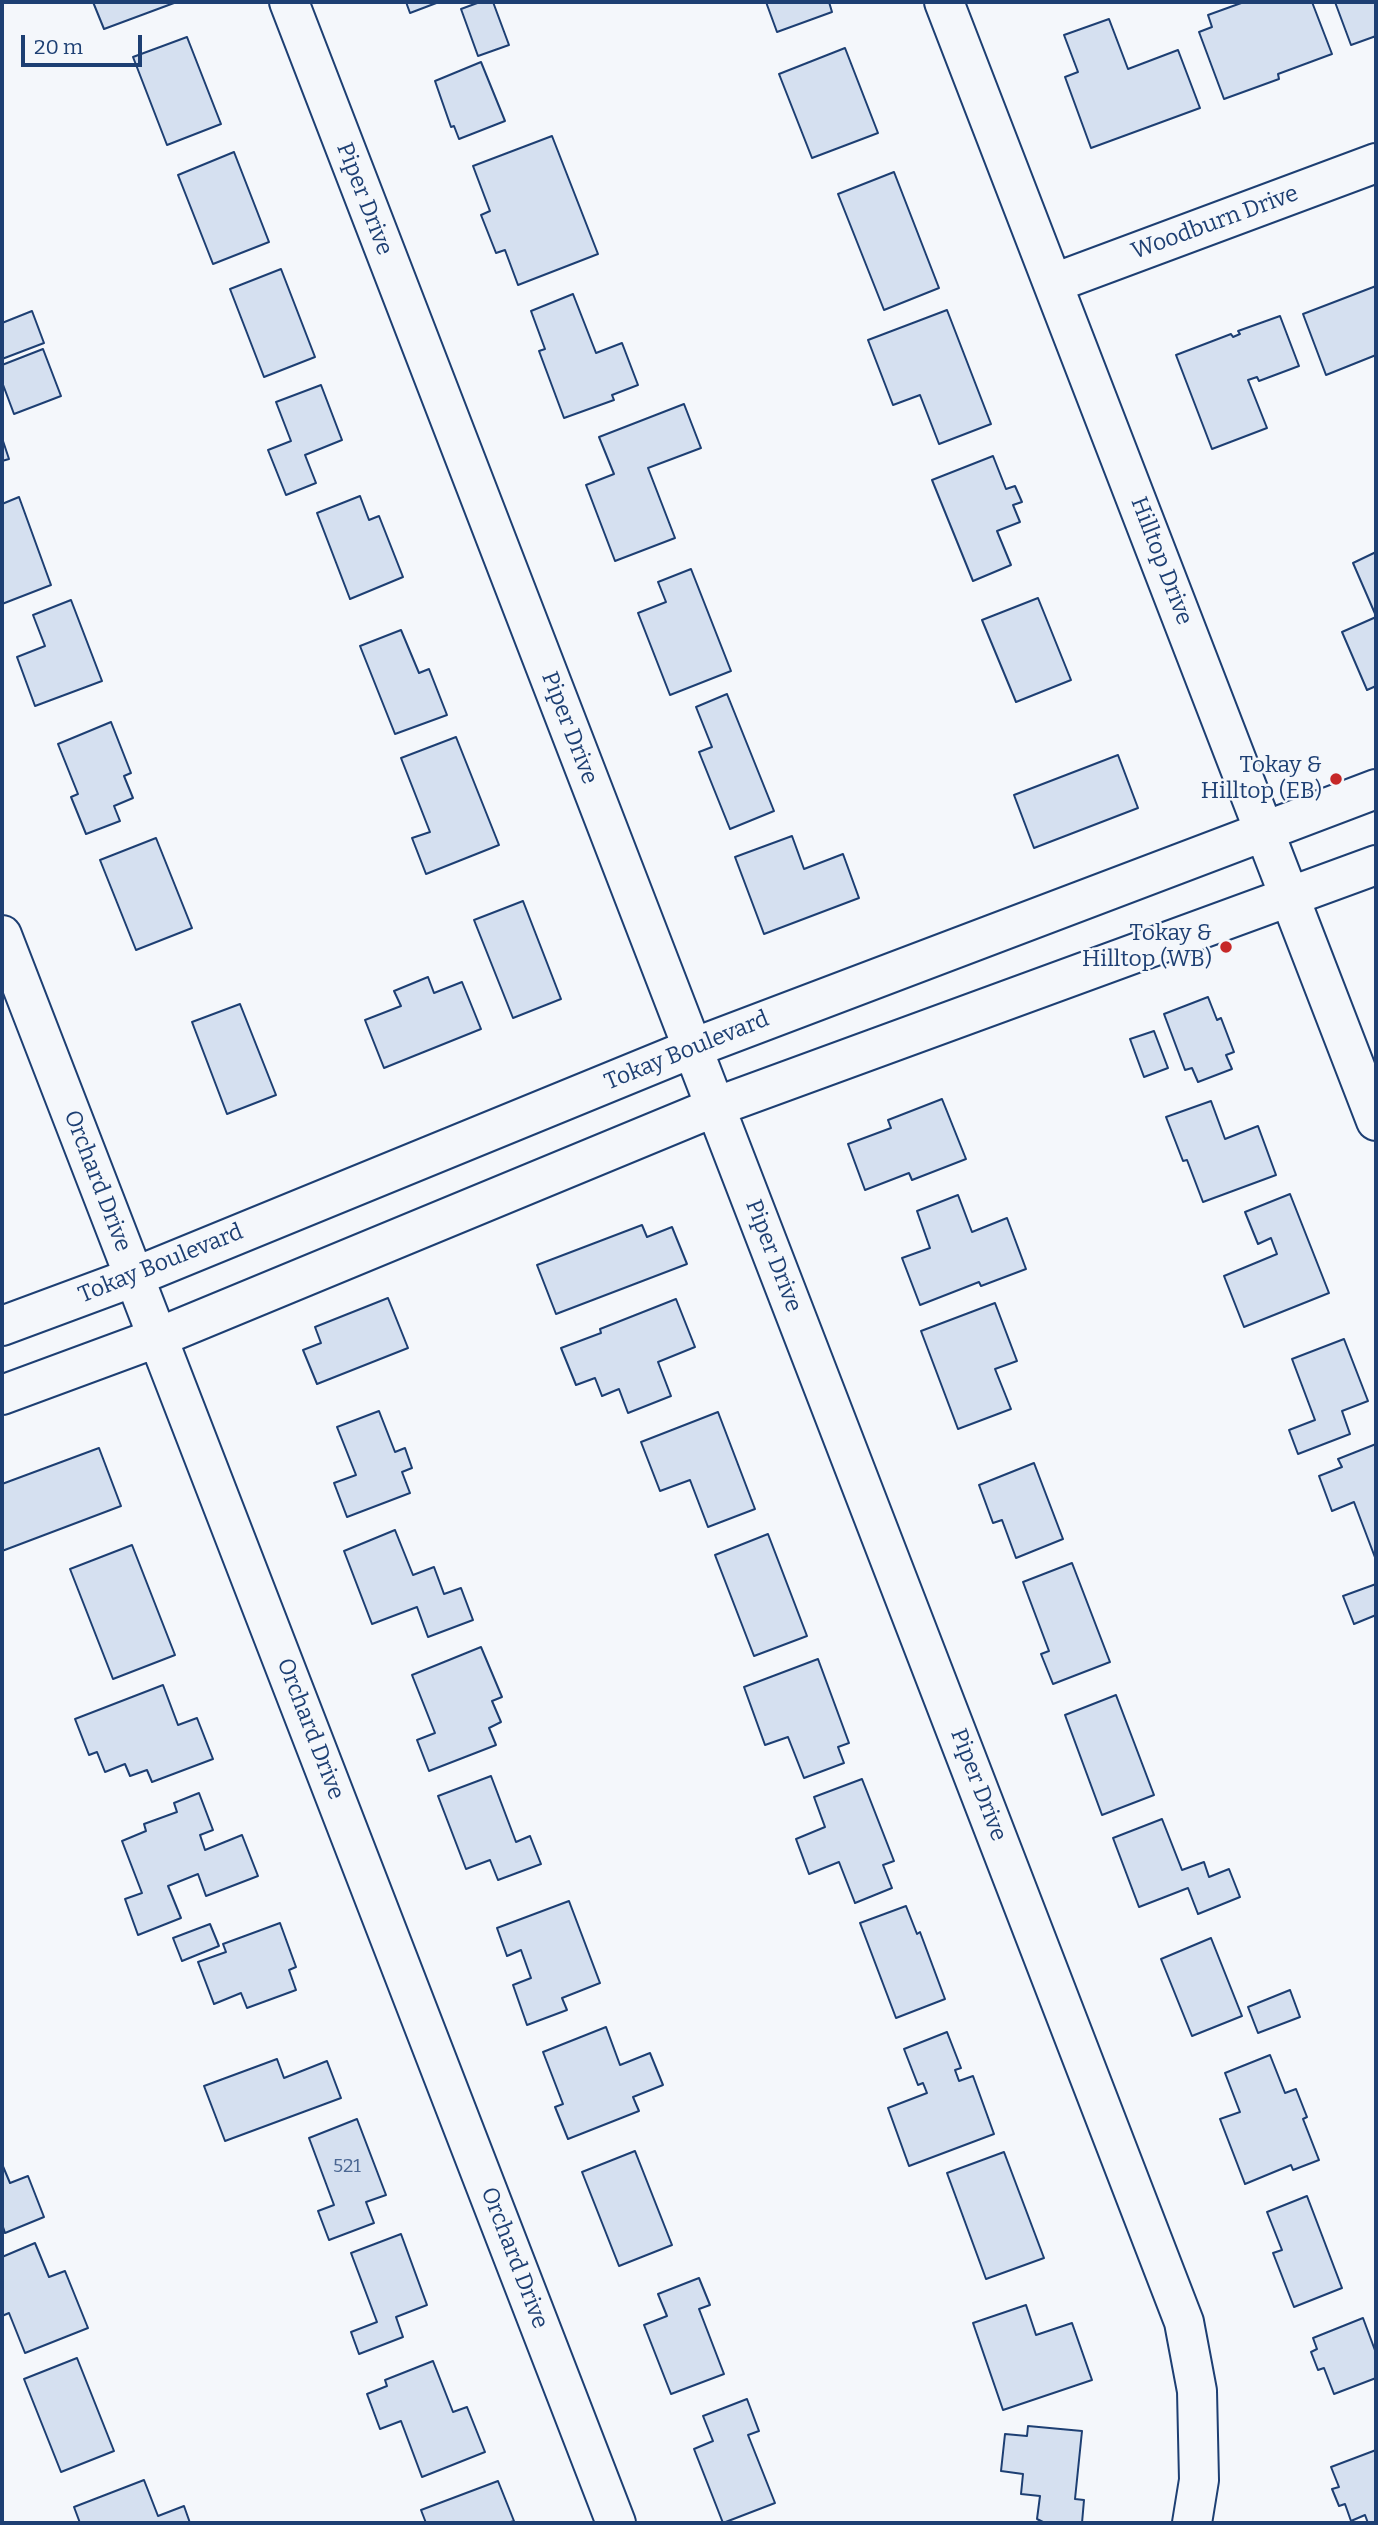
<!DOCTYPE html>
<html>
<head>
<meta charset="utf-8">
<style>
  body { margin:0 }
  #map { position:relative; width:1378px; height:2525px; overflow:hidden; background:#f4f7fb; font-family:Bitter,serif }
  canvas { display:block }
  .frame { position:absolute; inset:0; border:4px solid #1d3f73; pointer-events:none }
  .scale { position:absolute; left:21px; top:35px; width:121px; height:32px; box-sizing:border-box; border:4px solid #1d3f73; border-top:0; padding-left:9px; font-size:21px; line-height:24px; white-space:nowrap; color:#1d3f73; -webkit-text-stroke:5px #f4f7fb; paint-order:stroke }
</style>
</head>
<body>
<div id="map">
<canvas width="1378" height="2525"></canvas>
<div class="frame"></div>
<div class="scale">20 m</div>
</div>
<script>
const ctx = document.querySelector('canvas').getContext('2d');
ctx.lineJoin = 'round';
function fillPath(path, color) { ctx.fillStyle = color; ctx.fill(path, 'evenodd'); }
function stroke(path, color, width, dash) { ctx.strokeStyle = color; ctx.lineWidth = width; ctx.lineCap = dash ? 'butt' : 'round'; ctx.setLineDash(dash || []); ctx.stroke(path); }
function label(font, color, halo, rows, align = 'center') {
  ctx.font = font + ' Bitter,serif'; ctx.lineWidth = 5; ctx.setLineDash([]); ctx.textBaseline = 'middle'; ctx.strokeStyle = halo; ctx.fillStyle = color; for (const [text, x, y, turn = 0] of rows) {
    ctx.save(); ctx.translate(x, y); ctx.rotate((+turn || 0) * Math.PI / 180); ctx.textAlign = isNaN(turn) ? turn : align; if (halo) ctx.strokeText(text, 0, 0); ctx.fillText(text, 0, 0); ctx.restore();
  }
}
const building = new Path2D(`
  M93,2H173L174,3L104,29Z
  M406,2H439L410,13Z
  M480,2H493L509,45L478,56L461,9Z
  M766,2H829L832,12L777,32Z
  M1244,2H1312L1332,54L1278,74L1279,79L1224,99L1199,32L1212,27L1208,15Z
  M1335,2H1376V36L1351,45Z
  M1109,19L1128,69L1178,50L1200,108L1091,148L1065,77L1078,72L1064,35Z
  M187,37L221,124L167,145L133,57Z
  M845,48L878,133L812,158L779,74Z
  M481,62L505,121L459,139L454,126L451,127L435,81Z
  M552,136L598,254L518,285L505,250L496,253L481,215L490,211L473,166Z
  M234,152L269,242L213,264L178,175Z
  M894,172L939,288L884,310L838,194Z
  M281,269L315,357L264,377L230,289Z
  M1376,286V355L1326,375L1303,314Z
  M573,294L596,353L622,343L638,385L612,395L614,400L564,418L539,351L545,349L531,311Z
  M947,310L991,424L939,444L920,395L893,405L868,340Z
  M32,311L44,343L2,359V323Z
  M1280,316L1299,366L1259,381L1257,377L1248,380L1267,428L1212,449L1176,355L1231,334L1233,337L1240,334L1238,331Z
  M43,349L61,396L14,414L2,382V365Z
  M321,385L342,440L305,455L316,483L286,495L268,450L291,441L276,402Z
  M684,404L701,448L648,468L675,538L615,561L586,485L614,474L599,437Z
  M2,438L9,459L2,461Z
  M993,456L1006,489L1015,486L1022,502L1013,505L1020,522L997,531L1011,565L973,581L932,480Z
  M360,496L369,520L379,516L403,577L350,599L317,513Z
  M19,497L51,585L2,604V504Z
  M1376,552V616L1353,563Z
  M691,569L731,671L670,695L638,613L666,602L658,582Z
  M1038,598L1071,680L1016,702L982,620Z
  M71,600L102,681L35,706L17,657L45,646L33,615Z
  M1376,617V686L1367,690L1342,632Z
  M401,630L419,673L429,669L447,715L395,734L360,646Z
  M727,694L774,811L730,829L699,752L712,747L696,707Z
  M111,722L131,773L124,776L133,798L114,806L120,821L86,834L71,797L78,794L58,744Z
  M456,737L499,845L426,874L412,838L430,832L401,758Z
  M1118,755L1138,808L1034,848L1014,795Z
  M792,836L804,869L843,854L859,898L764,934L735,857Z
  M156,838L192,928L136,950L100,860Z
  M523,901L561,999L513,1018L474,920Z
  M428,977L434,993L462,982L481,1029L384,1068L365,1020L401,1006L394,991Z
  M1208,997L1217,1020L1221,1018L1234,1052L1226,1055L1232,1069L1198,1082L1192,1068L1185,1070L1164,1014Z
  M240,1004L276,1095L227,1114L192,1022Z
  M1154,1031L1168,1068L1144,1077L1130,1039Z
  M942,1099L966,1159L912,1180L909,1173L865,1190L848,1144L891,1128L888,1120Z
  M1211,1101L1225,1139L1258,1126L1276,1175L1203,1202L1187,1160L1183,1161L1166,1117Z
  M1290,1194L1329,1293L1244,1327L1224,1276L1277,1254L1271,1238L1258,1244L1245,1212Z
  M958,1195L972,1232L1007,1218L1026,1269L981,1286L979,1282L920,1305L902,1258L930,1248L917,1211Z
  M642,1225L647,1237L672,1227L687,1264L556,1314L537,1265Z
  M388,1298L408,1348L317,1384L303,1350L321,1343L315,1327Z
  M676,1299L695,1347L658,1362L671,1396L628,1413L619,1389L602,1396L595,1378L576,1385L561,1348L601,1333L600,1329Z
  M995,1303L1017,1361L995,1369L1011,1409L958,1429L921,1331Z
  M1344,1339L1368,1401L1342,1411L1350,1434L1298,1454L1289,1430L1315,1420L1292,1359Z
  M379,1411L395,1452L405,1448L412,1468L402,1472L410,1493L347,1517L334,1483L356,1475L337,1427Z
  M718,1412L755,1509L708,1527L690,1480L660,1491L641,1442Z
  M1376,1444V1560L1354,1502L1332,1511L1319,1476L1342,1467L1338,1459Z
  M99,1448L121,1506L2,1551V1484Z
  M1034,1463L1063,1539L1016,1558L1002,1520L993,1523L979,1485Z
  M395,1530L413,1575L434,1567L444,1594L461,1588L473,1620L428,1637L417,1607L372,1624L344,1551Z
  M768,1534L807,1636L754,1656L715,1555Z
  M132,1545L175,1655L113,1679L70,1569Z
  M1072,1563L1110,1662L1053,1684L1041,1654L1049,1651L1023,1582Z
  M1376,1584V1615L1354,1624L1343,1596Z
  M481,1647L502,1697L492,1701L501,1722L489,1728L496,1745L429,1771L417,1740L435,1733L412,1675Z
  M818,1659L849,1743L838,1747L844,1763L804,1778L788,1737L765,1745L744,1687Z
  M163,1685L178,1725L197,1718L213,1759L152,1782L147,1770L130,1776L125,1764L105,1772L97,1752L89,1755L75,1719Z
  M1116,1695L1154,1795L1102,1815L1065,1715Z
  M491,1776L516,1842L530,1836L541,1864L498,1880L490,1860L466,1869L438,1796Z
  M862,1779L894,1861L883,1865L892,1888L855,1903L839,1862L809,1874L796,1839L825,1827L814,1797Z
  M199,1793L213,1830L200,1835L205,1850L242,1835L258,1876L206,1896L198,1874L168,1886L181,1918L138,1935L125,1899L142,1893L122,1841L146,1831L144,1824L177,1812L174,1803Z
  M1162,1819L1182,1870L1204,1862L1209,1877L1229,1869L1240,1897L1198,1914L1188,1888L1139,1907L1113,1838Z
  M569,1901L600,1983L562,1998L567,2010L527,2025L513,1985L531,1978L521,1950L507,1956L497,1928Z
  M906,1906L917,1934L920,1932L945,1999L896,2018L860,1923Z
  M280,1923L296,1967L289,1970L296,1990L247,2008L241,1993L214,2004L198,1962L226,1952L223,1944Z
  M210,1924L219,1946L182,1961L173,1938Z
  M1211,1938L1242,2016L1192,2036L1161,1959Z
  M1290,1990L1300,2017L1258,2033L1248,2007Z
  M606,2027L620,2065L650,2053L663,2085L633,2097L639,2111L568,2139L555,2107L563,2104L543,2052Z
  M947,2032L961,2068L955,2070L959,2081L973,2076L994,2134L909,2166L888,2108L927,2093L923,2083L918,2085L904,2049Z
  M1270,2055L1285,2093L1296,2089L1307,2117L1303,2119L1319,2160L1293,2170L1291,2165L1245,2184L1220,2119L1240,2112L1225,2073Z
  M277,2059L284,2078L327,2061L341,2098L225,2141L204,2086Z
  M357,2119L386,2195L366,2202L374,2223L329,2240L318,2211L334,2205L309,2138Z
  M635,2151L672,2245L619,2266L582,2172Z
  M1004,2152L1044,2258L986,2279L947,2173Z
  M2,2164L10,2183L28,2176L44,2217L5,2233L2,2224Z
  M1307,2196L1342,2288L1294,2307L1273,2253L1282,2250L1267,2212Z
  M401,2234L427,2305L396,2317L403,2337L359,2354L351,2332L377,2322L351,2253Z
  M35,2243L49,2277L65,2271L88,2328L25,2353L9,2313L2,2316V2257Z
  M699,2278L710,2305L699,2309L724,2374L671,2394L644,2325L667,2316L658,2294Z
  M1026,2305L1036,2335L1072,2323L1092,2380L1003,2410L973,2323Z
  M1363,2318L1376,2353V2378L1334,2394L1324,2368L1318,2370L1311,2352L1317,2349L1313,2338Z
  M77,2358L114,2451L61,2472L24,2379Z
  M433,2361L453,2412L467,2407L485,2452L422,2477L401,2421L380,2429L367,2394L387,2386L385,2380Z
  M747,2399L759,2431L748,2435L775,2503L723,2523L694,2449L713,2441L703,2416Z
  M1028,2426L1082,2431L1075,2499L1084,2500L1082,2523H1045L1037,2519L1040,2496L1021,2494L1023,2474L1001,2471L1005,2434L1027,2436Z
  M1376,2450V2523H1368L1365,2515L1351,2521L1345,2504L1339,2506L1332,2489L1339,2487L1331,2467Z
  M144,2480L158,2516L184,2506L190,2523H80L74,2507Z
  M498,2481L514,2521L507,2523H426L421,2510Z`);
fillPath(building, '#d5e0f0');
stroke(building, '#1d3f73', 2);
const minor = new Path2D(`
  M289,2L1184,2322L1197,2391L1199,2480L1192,2523
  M944,2L1376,1121
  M1054,283L1376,163
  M2,935L616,2523
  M2,1326L134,1277L693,1048L1376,789
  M2,1395L159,1337L715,1107L1376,865`);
stroke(minor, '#1d3f73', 42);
stroke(minor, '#f4f7fb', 38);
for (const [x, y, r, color] of [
  [1336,779,7,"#c62828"],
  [1226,947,7,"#c62828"]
]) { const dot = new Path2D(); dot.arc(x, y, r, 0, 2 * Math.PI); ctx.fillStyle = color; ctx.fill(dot); stroke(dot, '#f4f7fb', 2.5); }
label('19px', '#4b6792', null, [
  ["521",347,2167]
]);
label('23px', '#1d3f73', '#f4f7fb', [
  ["Piper Drive",364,199,69],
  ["Woodburn Drive",1215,223,-20],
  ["Hilltop Drive",1161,561,69],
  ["Piper Drive",569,728,69],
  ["Tokay Boulevard",687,1051,-22],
  ["Orchard Drive",97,1181,69],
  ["Piper Drive",773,1256,69],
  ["Tokay Boulevard",161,1264,-22],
  ["Orchard Drive",310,1729,69],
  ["Piper Drive",978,1785,69],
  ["Orchard Drive",514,2258,69]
]);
label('23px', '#1d3f73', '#f4f7fb', [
  ["Tokay &",1322,766],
  ["Hilltop (EB)",1322,792],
  ["Tokay &",1212,934],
  ["Hilltop (WB)",1212,960]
], 'right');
</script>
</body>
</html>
